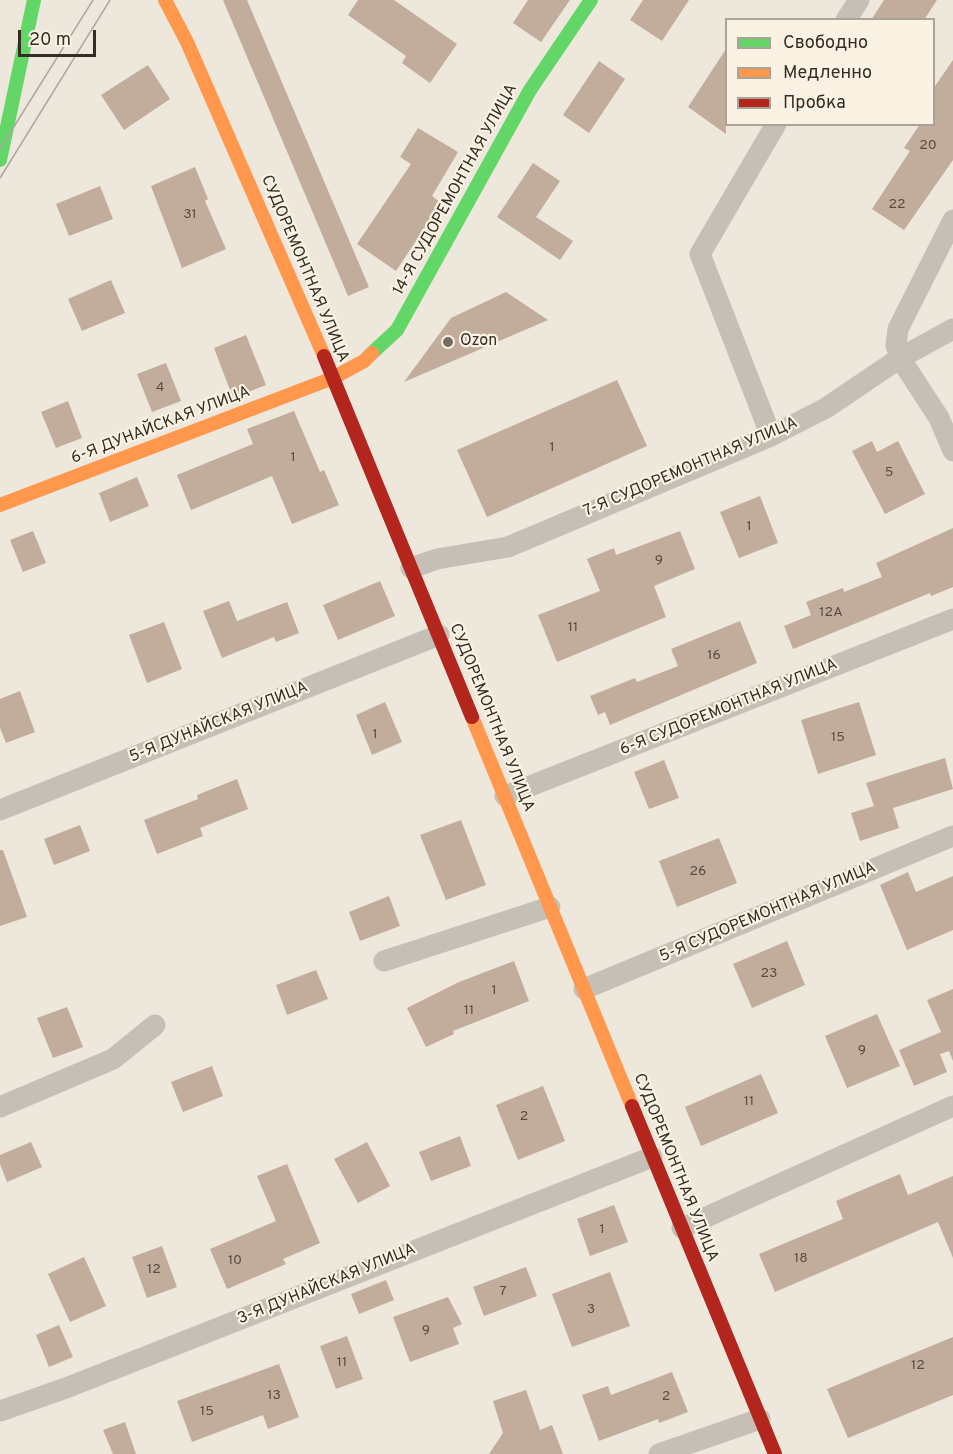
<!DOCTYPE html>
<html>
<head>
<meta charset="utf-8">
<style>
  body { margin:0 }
  #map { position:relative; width:953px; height:1454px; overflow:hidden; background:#ede7dc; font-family:Overpass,sans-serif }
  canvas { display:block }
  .legend { position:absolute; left:725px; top:18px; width:210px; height:108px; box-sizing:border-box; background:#faf3e3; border:2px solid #aba397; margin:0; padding:8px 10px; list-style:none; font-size:18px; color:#352c25 }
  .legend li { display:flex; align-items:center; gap:12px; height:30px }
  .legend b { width:30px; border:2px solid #aba397 }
  .scale { position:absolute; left:18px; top:30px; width:78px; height:27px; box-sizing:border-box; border:3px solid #352c25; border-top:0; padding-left:8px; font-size:18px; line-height:21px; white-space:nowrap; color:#352c25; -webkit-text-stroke:4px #faf3e3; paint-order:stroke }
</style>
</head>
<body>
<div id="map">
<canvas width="953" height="1454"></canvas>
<ul class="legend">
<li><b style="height:8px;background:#63d668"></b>Свободно</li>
<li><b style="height:8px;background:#ff974d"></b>Медленно</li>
<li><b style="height:8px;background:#b3261e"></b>Пробка</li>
</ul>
<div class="scale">20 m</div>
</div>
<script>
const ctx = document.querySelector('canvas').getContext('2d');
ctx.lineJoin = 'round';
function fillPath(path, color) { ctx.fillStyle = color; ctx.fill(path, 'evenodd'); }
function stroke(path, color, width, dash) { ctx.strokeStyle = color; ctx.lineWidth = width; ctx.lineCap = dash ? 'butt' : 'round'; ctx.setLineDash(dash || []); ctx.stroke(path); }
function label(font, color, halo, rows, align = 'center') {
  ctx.font = font + ' Overpass,sans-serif'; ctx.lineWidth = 4.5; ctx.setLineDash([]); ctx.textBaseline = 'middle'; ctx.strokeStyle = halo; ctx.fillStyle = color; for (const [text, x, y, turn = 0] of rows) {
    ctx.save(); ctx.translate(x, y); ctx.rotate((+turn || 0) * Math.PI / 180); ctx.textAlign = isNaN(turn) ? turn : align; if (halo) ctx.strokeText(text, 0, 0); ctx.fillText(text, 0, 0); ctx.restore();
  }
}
fillPath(new Path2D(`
  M223,0H247L369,287L348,296Z
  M358,0H394L457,44L430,83L402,63L406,56L348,15Z
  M528,0H570L541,42L513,23Z
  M643,0H689L662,41L630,20Z
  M884,0H937L924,20H871Z
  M726,49V134L688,107Z
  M953,60V160L904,230L872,209L910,151L904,148L920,124H933V89Z
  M599,61L625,79L589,133L563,115Z
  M148,65L170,99L124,130L101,95Z
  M418,128L458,152L432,196L441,203L396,271L357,244L411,164L400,157Z
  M533,163L560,181L536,217L573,241L560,260L497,217Z
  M195,167L208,199L205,201L226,249L182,268L151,186Z
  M100,186L113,219L69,236L56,204Z
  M111,280L125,313L82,331L68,299Z
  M506,292L548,320L404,382L451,318Z
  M246,335L266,385L233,398L214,348Z
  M166,363L181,401L152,412L137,374Z
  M617,380L647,446L487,517L457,450Z
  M68,401L82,438L56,448L41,412Z
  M294,411L320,472L324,470L339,505L292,524L272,476L191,510L177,475L253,444L247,429Z
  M872,441L877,452L898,441L925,494L885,514L852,451Z
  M137,477L149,506L110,522L99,493Z
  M760,496L778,543L739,558L720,512Z
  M953,528V587L931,596L930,593L793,649L784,626L811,615L806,602L843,588L844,592L882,577L876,563Z
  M33,531L46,563L23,572L10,540Z
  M680,531L695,569L654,586L666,617L557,662L538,615L600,591L587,559L614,548L616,555Z
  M380,581L395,616L338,640L323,605Z
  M229,601L237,621L287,602L299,633L276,642L274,637L222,658L203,611Z
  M740,621L757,663L610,725L605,712L598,715L590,696L635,678L637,682L678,666L671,649Z
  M164,622L182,669L147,683L129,635Z
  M20,691L35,732L6,743L0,728V699Z
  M385,702L402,742L372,755L356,715Z
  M859,702L876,755L818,774L801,720Z
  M945,758L953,789L893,808L899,828L860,841L851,813L874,806L866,783Z
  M664,760L679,798L649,809L634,772Z
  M237,779L248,809L200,828L203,836L157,854L144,820L198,799L197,795Z
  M461,820L486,885L446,900L420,835Z
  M80,825L90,851L54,865L44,839Z
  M719,838L737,883L677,907L659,861Z
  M0,850H3L27,917L0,926Z
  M908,872L916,892L953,876V930L907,950L880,885Z
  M389,896L400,926L360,941L349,912Z
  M787,941L805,985L752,1008L733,964Z
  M514,961L529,1001L453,1031L454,1034L426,1047L407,1008L459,982Z
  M316,970L328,999L287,1015L276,985Z
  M953,989V1061L949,1051L940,1054L947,1072L914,1086L899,1050L941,1032L927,1000Z
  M67,1007L83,1047L53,1058L37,1018Z
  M877,1014L900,1066L847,1088L825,1036Z
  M212,1066L223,1096L183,1112L171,1082Z
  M761,1074L778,1113L701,1146L685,1107Z
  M543,1086L565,1141L518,1160L496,1105Z
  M460,1136L471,1166L431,1181L419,1152Z
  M31,1142L42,1167L7,1182L0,1164V1155Z
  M367,1142L390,1186L358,1203L334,1159Z
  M287,1164L320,1243L283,1259L286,1264L227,1289L210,1249L276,1221L257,1176Z
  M900,1174L908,1195L953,1176V1258L938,1222L775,1292L759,1254L843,1219L836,1201Z
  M614,1205L628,1242L590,1256L577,1219Z
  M162,1246L177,1287L147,1298L132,1257Z
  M84,1257L106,1306L70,1322L48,1274Z
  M526,1267L537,1296L484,1316L473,1287Z
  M610,1272L630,1326L572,1347L552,1294Z
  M386,1280L394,1300L359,1314L351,1294Z
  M448,1297L462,1324L453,1328L459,1344L410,1362L393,1317Z
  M59,1325L73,1357L49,1367L36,1335Z
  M347,1336L363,1379L336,1389L320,1346Z
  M953,1337V1395L848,1438L827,1389Z
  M279,1364L299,1417L268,1429L263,1415L192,1442L177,1401Z
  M672,1372L688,1412L659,1423L658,1419L599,1441L582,1395L608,1386L611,1395Z
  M526,1390L540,1430L552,1425L563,1454H489L503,1433L493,1401Z
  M125,1422L136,1454H113L103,1430Z`), '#c2ad9d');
stroke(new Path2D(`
  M846,20L859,0
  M953,220L898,329L896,345L900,358L939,418L953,451
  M771,436L700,254L776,124
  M411,568L437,559L508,547L771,436L826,408L900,358L953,329
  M505,796L953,619
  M0,810L439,635
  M384,961L550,907
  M584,989L953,836
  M0,1107L113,1059L155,1025
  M682,1228L953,1106
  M0,1411L66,1388L652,1157
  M659,1454L760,1419`), '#c5bfb6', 21);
stroke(new Path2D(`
  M0,160L34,0
  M372,353L397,330L530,90L591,0`), '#63d668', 14);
stroke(new Path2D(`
  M165,0L187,42L324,356
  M0,505L333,378L364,361L372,353
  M472,717L632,1106`), '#ff974d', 14);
stroke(new Path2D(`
  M324,356L472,717
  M632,1106L775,1454`), '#b3261e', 14);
stroke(new Path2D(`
  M0,149L93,0
  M0,178L110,0`), '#ada7a0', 1.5);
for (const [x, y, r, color] of [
  [448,342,6,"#756d65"]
]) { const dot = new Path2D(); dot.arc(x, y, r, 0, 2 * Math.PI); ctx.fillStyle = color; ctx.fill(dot); stroke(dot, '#faf3e3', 2); }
label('14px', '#584c43', null, [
  ["20",928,146],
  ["22",897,205],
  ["31",190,215],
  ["4",160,388],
  ["1",552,448],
  ["1",293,458],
  ["5",889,473],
  ["1",749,527],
  ["9",659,561],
  ["12А",831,613],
  ["11",573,628],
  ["16",714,656],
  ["1",375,735],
  ["15",838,738],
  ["26",698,872],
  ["23",769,974],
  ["1",494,991],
  ["11",469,1011],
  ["9",862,1051],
  ["11",749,1102],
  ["2",524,1117],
  ["1",602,1230],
  ["18",801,1259],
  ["10",235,1261],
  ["12",154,1270],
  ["7",503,1292],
  ["3",591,1310],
  ["9",426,1331],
  ["11",342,1363],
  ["12",918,1366],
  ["13",274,1396],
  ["2",666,1397],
  ["15",207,1412]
]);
label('16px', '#352c25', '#faf3e3', [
  ["14-Я СУДОРЕМОНТНАЯ УЛИЦА",456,190,-61],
  ["СУДОРЕМОНТНАЯ УЛИЦА",304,269,67],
  ["6-Я ДУНАЙСКАЯ УЛИЦА",161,426,-21],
  ["7-Я СУДОРЕМОНТНАЯ УЛИЦА",691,468,-23],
  ["6-Я СУДОРЕМОНТНАЯ УЛИЦА",729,708,-22],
  ["СУДОРЕМОНТНАЯ УЛИЦА",491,718,68],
  ["5-Я ДУНАЙСКАЯ УЛИЦА",219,723,-22],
  ["5-Я СУДОРЕМОНТНАЯ УЛИЦА",768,913,-23],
  ["СУДОРЕМОНТНАЯ УЛИЦА",675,1168,68],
  ["3-Я ДУНАЙСКАЯ УЛИЦА",327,1285,-22]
]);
label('16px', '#352c25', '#faf3e3', [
  ["Ozon",460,342]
], 'left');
</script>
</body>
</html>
